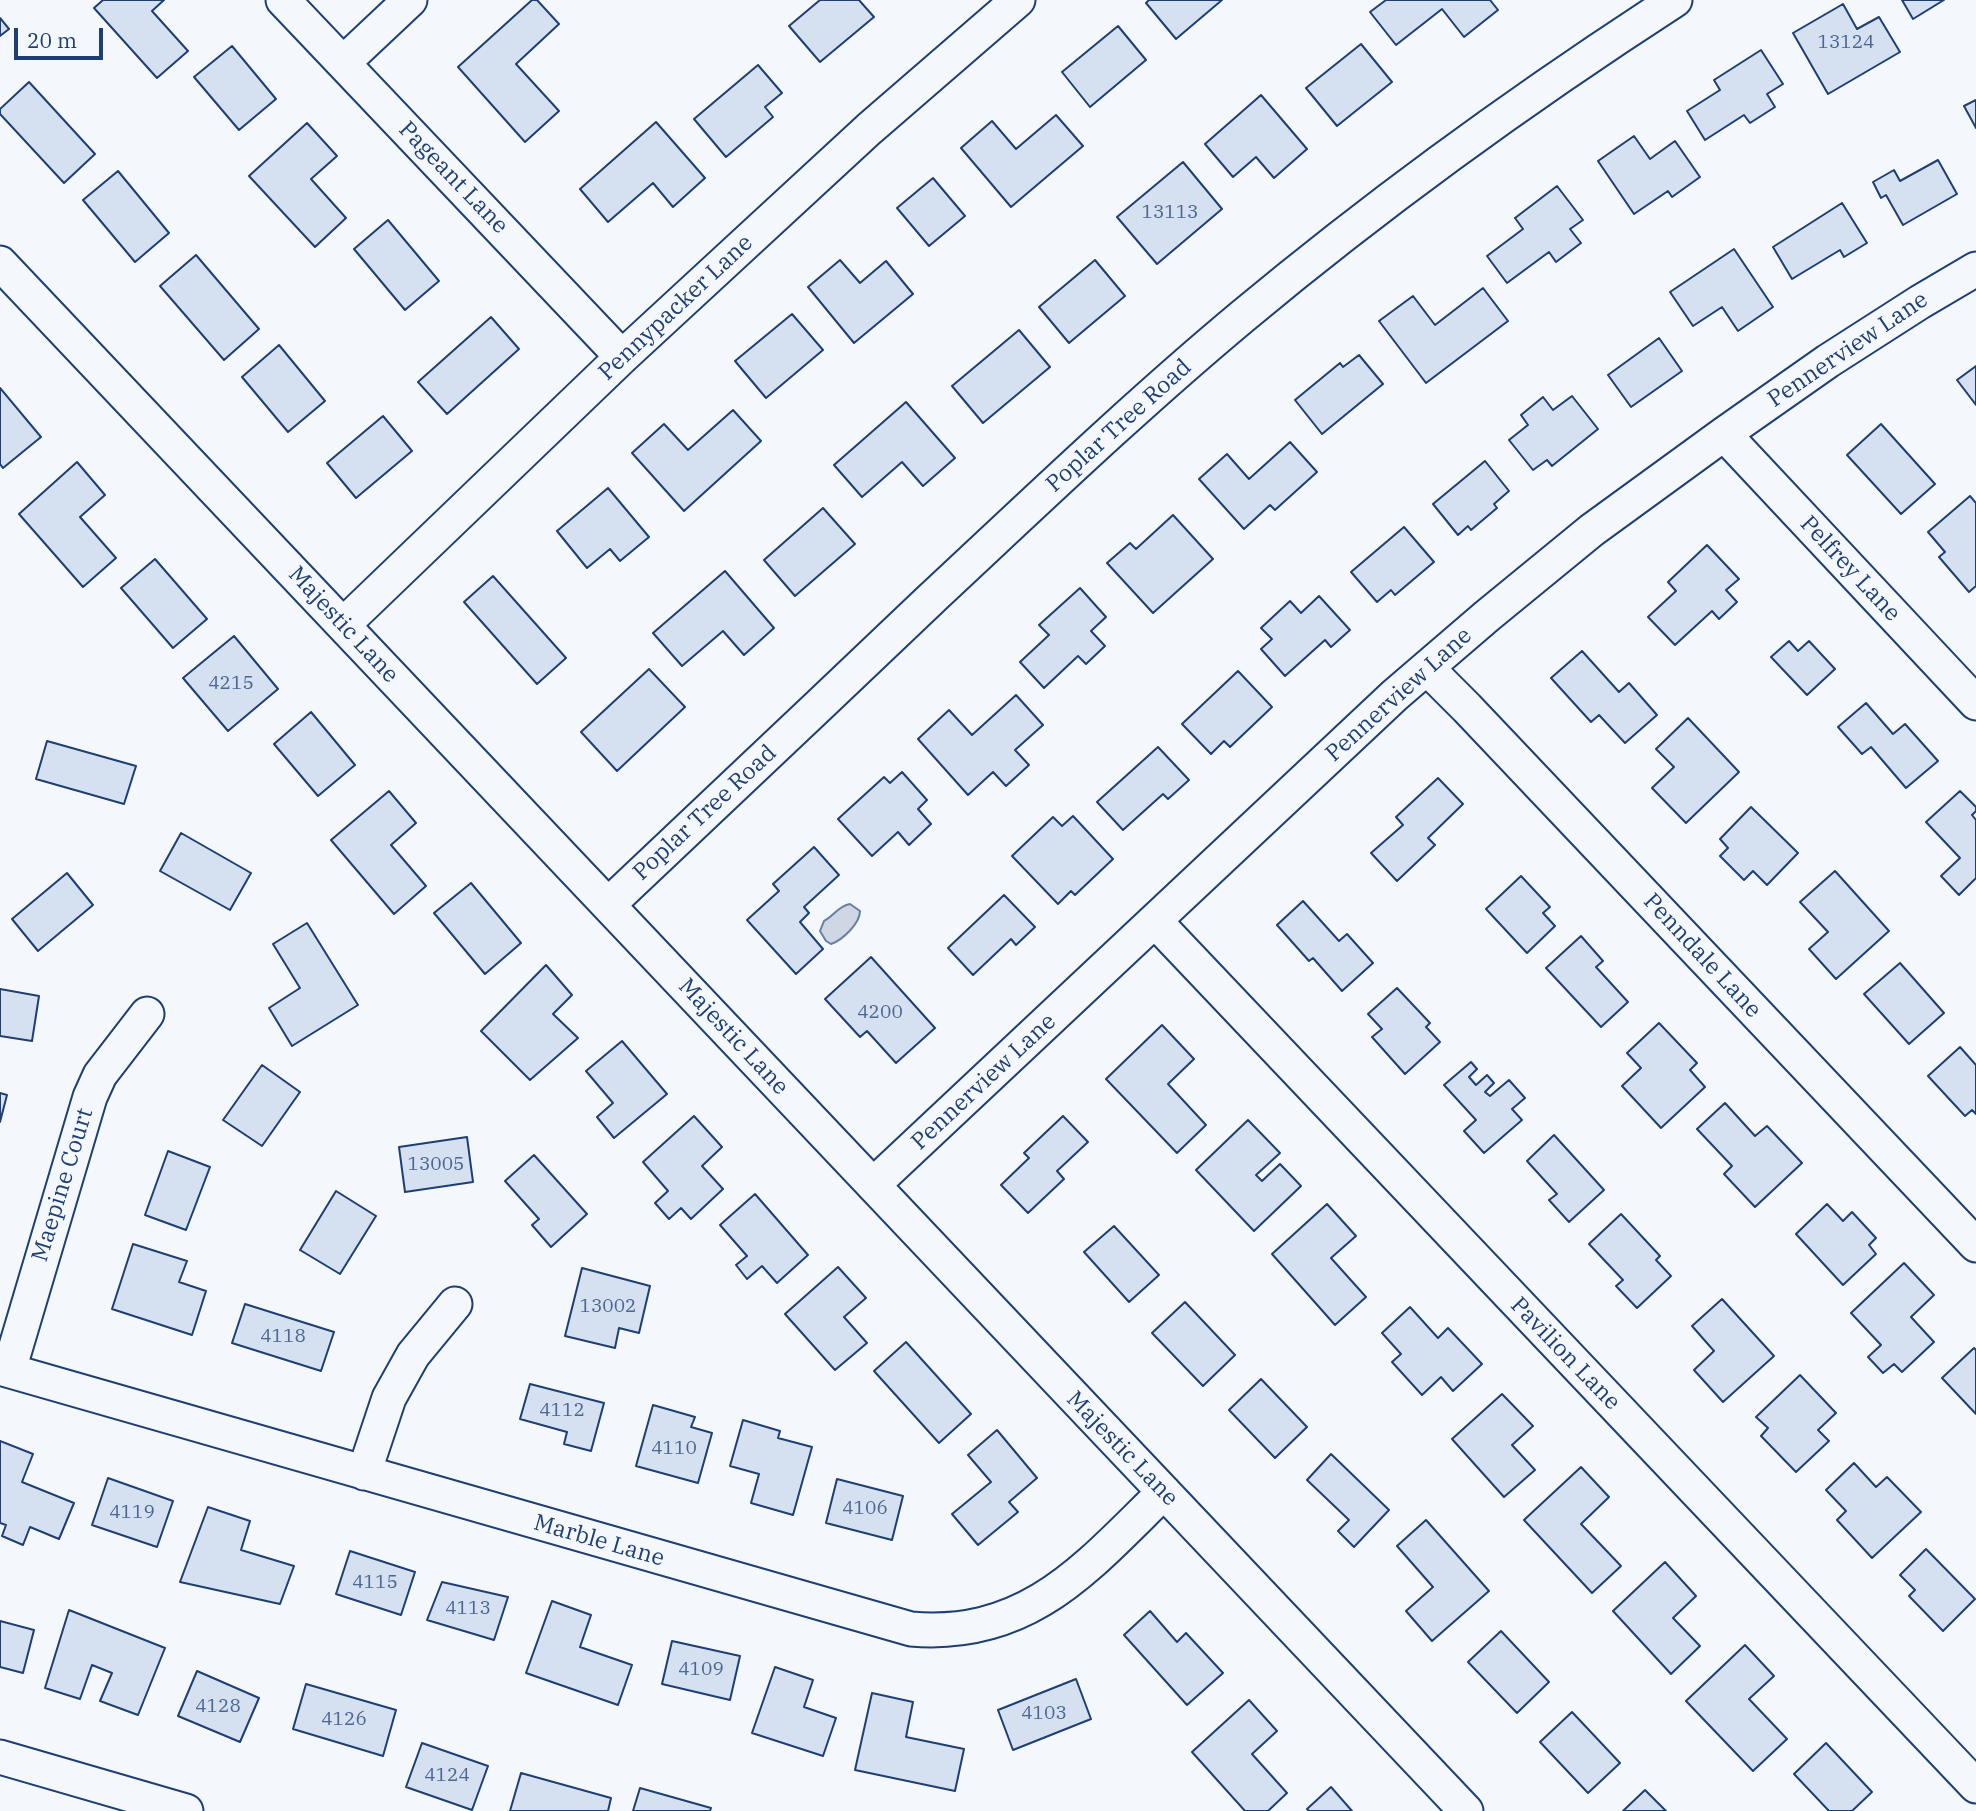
<!DOCTYPE html>
<html>
<head>
<meta charset="utf-8">
<style>
  body { margin:0 }
  #map { position:relative; width:1976px; height:1811px; overflow:hidden; background:#f4f7fb; font-family:"IBM Plex Serif",serif }
  canvas { display:block }
  .scale { position:absolute; left:14px; top:28px; width:89px; height:32px; box-sizing:border-box; border:4px solid #1d3f73; border-top:0; padding-left:9px; font-size:21px; line-height:24px; white-space:nowrap; color:#1d3f73; -webkit-text-stroke:5px #f4f7fb; paint-order:stroke }
</style>
</head>
<body>
<div id="map">
<canvas width="1976" height="1811"></canvas>
<div class="scale">20 m</div>
</div>
<script>
const ctx = document.querySelector('canvas').getContext('2d');
ctx.lineJoin = 'round';
function fillPath(path, color) { ctx.fillStyle = color; ctx.fill(path, 'evenodd'); }
function stroke(path, color, width, dash) { ctx.strokeStyle = color; ctx.lineWidth = width; ctx.lineCap = dash ? 'butt' : 'round'; ctx.setLineDash(dash || []); ctx.stroke(path); }
function label(font, color, halo, rows, align = 'center') {
  ctx.font = font + ' "IBM Plex Serif",serif'; ctx.lineWidth = 5; ctx.setLineDash([]); ctx.textBaseline = 'middle'; ctx.strokeStyle = halo; ctx.fillStyle = color; for (const [text, x, y, turn = 0] of rows) {
    ctx.save(); ctx.translate(x, y); ctx.rotate((+turn || 0) * Math.PI / 180); ctx.textAlign = isNaN(turn) ? turn : align; if (halo) ctx.strokeText(text, 0, 0); ctx.fillText(text, 0, 0); ctx.restore();
  }
}
const water = new Path2D(`
  M850,904L860,911C860,923 843,940 831,944L826,941L820,931L824,921C834,916 838,906 850,904Z`);
fillPath(water, '#cfd7e4');
stroke(water, '#687fa3', 2);
const building = new Path2D(`
  M103,0H164L152,11L188,51L157,78L94,8Z
  M532,0H537L559,24L516,64L559,111L525,142L458,67Z
  M820,0H859L874,17L820,62L789,26Z
  M1149,0H1222L1176,39L1146,3Z
  M1386,0H1490L1498,10L1464,37L1442,9L1396,45L1370,12Z
  M1902,0H1944L1913,19Z
  M1843,4L1857,29L1879,17L1900,52L1828,94L1793,33Z
  M0,18L9,29L0,36Z
  M1118,26L1146,60L1090,107L1062,72Z
  M1361,44L1392,82L1337,126L1306,88Z
  M232,46L276,99L239,130L194,77Z
  M1761,50L1783,84L1767,94L1775,107L1750,123L1744,115L1705,140L1687,111L1720,90L1714,80Z
  M758,65L782,93L765,107L773,117L726,157L694,119Z
  M29,82L95,154L64,183L0,114V109Z
  M1261,95L1307,149L1274,178L1256,157L1233,177L1205,144Z
  M1976,100V128L1964,106Z
  M1056,115L1083,146L1011,207L961,148L992,121L1016,149Z
  M656,122L705,178L673,207L653,183L608,222L580,189Z
  M307,123L337,156L311,179L346,218L315,247L249,176Z
  M1634,136L1650,159L1675,141L1700,177L1672,197L1668,191L1634,214L1598,161Z
  M1938,160L1957,194L1903,225L1886,195L1881,198L1873,182L1894,170L1900,181Z
  M1183,162L1222,209L1157,264L1117,217Z
  M118,171L169,233L135,262L83,200Z
  M933,178L965,216L929,246L897,208Z
  M1557,186L1583,220L1570,229L1581,243L1556,262L1549,252L1507,283L1487,256L1523,229L1515,218Z
  M1842,203L1867,243L1844,257L1840,250L1792,279L1773,247Z
  M388,220L439,281L405,310L354,249Z
  M1734,249L1773,307L1738,331L1722,307L1693,326L1670,292Z
  M196,255L259,329L224,360L160,286Z
  M840,260L860,283L886,261L913,294L854,343L808,287Z
  M1095,260L1125,296L1069,343L1039,307Z
  M1483,288L1508,321L1426,383L1379,321L1413,296L1435,325Z
  M792,314L823,350L766,398L735,361Z
  M491,317L519,349L447,414L418,382Z
  M1019,330L1050,367L983,423L952,386Z
  M1659,338L1682,371L1631,407L1608,375Z
  M279,345L325,401L288,432L242,377Z
  M1359,355L1383,384L1322,434L1295,400L1340,363L1343,367Z
  M1976,366V405L1957,380Z
  M0,388L41,437L3,468L0,464Z
  M1572,396L1598,429L1552,466L1547,460L1533,470L1509,440L1528,425L1521,415L1543,397L1553,410Z
  M906,402L955,458L923,486L902,462L862,497L834,465Z
  M733,410L761,441L684,511L632,453L664,424L688,450Z
  M383,416L412,451L356,498L327,463Z
  M1881,424L1935,484L1901,514L1847,455Z
  M1290,442L1317,472L1275,510L1270,505L1244,529L1199,479L1227,454L1249,479Z
  M1485,461L1509,491L1494,504L1497,508L1471,530L1468,526L1458,535L1433,504Z
  M77,462L105,495L80,517L116,558L83,587L19,514Z
  M608,488L649,537L620,561L610,549L587,568L557,531Z
  M1970,496L1976,503V586L1969,592L1939,557L1945,552L1928,532Z
  M823,508L855,544L795,596L764,560Z
  M1173,515L1213,559L1153,613L1107,563L1130,543L1136,549Z
  M1404,527L1434,562L1395,595L1391,590L1377,602L1351,572Z
  M1707,545L1739,579L1726,590L1737,602L1719,619L1712,611L1675,645L1648,617L1676,591L1668,582Z
  M155,559L207,619L173,648L121,588Z
  M725,571L774,628L744,655L723,631L682,666L653,633Z
  M493,576L566,658L537,684L464,602Z
  M1080,588L1106,617L1091,631L1105,646L1086,664L1078,656L1044,688L1020,662L1049,635L1039,625Z
  M1319,596L1350,630L1331,647L1325,640L1285,676L1261,649L1272,639L1261,628L1290,601L1301,613Z
  M234,636L278,689L228,731L183,678Z
  M1789,641L1798,651L1809,641L1835,669L1807,695L1771,657Z
  M1582,651L1619,692L1629,683L1657,715L1625,743L1599,715L1591,722L1551,678Z
  M649,669L685,707L617,771L581,732Z
  M1238,671L1272,707L1230,747L1224,741L1211,754L1182,724Z
  M1016,695L1043,725L1015,750L1029,765L1006,786L993,772L968,795L918,739L949,710L972,735Z
  M1866,703L1893,734L1905,724L1938,761L1906,788L1871,747L1862,754L1838,727Z
  M311,712L355,765L318,796L274,744Z
  M1688,718L1739,772L1686,823L1652,788L1674,767L1656,749Z
  M47,741L136,766L124,804L36,779Z
  M1158,747L1189,780L1168,799L1163,794L1123,830L1097,802Z
  M902,772L927,800L918,809L931,824L909,845L898,832L872,856L838,819L884,777L890,783Z
  M1438,778L1463,804L1428,838L1435,845L1397,881L1371,853L1403,825L1396,817Z
  M389,791L416,823L391,845L426,886L394,914L331,840Z
  M1960,791L1976,807V811L1972,815L1976,820V878L1959,895L1941,876L1960,858L1926,822Z
  M1751,807L1798,853L1767,885L1753,871L1744,880L1720,856L1728,848L1720,839Z
  M1073,816L1113,859L1075,895L1071,891L1058,904L1012,856L1053,817L1062,826Z
  M181,833L251,873L230,910L160,871Z
  M814,847L839,875L804,907L809,913L800,922L823,949L796,974L747,920L779,891L773,884Z
  M1835,871L1889,931L1836,979L1809,949L1828,932L1800,902Z
  M67,873L93,905L38,951L12,919Z
  M1521,876L1550,907L1543,913L1555,926L1527,953L1486,909Z
  M471,883L521,943L485,974L434,913Z
  M1004,895L1035,927L1016,945L1011,939L973,975L948,948Z
  M1303,901L1339,941L1347,934L1373,963L1342,991L1313,958L1309,961L1277,925Z
  M307,923L358,1005L292,1046L269,1008L300,988L273,944Z
  M1581,936L1603,961L1596,967L1628,1002L1601,1027L1546,968Z
  M871,957L935,1028L896,1063L867,1031L860,1037L825,999Z
  M1900,963L1944,1013L1909,1044L1864,994Z
  M546,965L572,995L553,1014L578,1038L530,1080L481,1031Z
  M1397,988L1430,1023L1426,1027L1440,1042L1405,1074L1372,1037L1382,1029L1368,1014Z
  M0,989L39,996L32,1041L0,1036Z
  M1659,1023L1697,1063L1690,1070L1705,1087L1661,1128L1622,1086L1641,1068L1627,1053Z
  M1162,1025L1194,1059L1168,1084L1206,1125L1177,1153L1106,1079Z
  M622,1041L667,1094L614,1138L597,1117L613,1103L586,1071Z
  M1960,1047L1976,1065V1114L1972,1110L1965,1116L1928,1076Z
  M1471,1062L1477,1069L1469,1077L1476,1085L1487,1075L1494,1083L1485,1092L1490,1096L1509,1080L1525,1098L1512,1109L1522,1120L1484,1153L1464,1131L1476,1120L1444,1085Z
  M262,1065L300,1092L262,1146L223,1120Z
  M0,1093L7,1095L0,1122Z
  M1725,1103L1755,1136L1767,1126L1802,1163L1755,1207L1724,1174L1732,1166L1697,1129Z
  M694,1116L722,1147L702,1166L723,1189L691,1219L681,1208L669,1219L655,1203L668,1191L643,1162Z
  M1063,1116L1088,1142L1057,1171L1064,1179L1028,1213L1001,1185L1029,1158L1024,1153Z
  M1248,1120L1280,1153L1256,1175L1262,1181L1280,1164L1301,1186L1254,1231L1196,1170Z
  M1554,1135L1604,1190L1569,1222L1549,1200L1557,1194L1527,1161Z
  M467,1137L473,1182L405,1192L399,1147Z
  M168,1151L210,1167L186,1230L145,1215Z
  M534,1155L587,1214L551,1247L532,1225L539,1219L505,1181Z
  M336,1191L376,1216L340,1274L300,1250Z
  M755,1194L808,1255L777,1283L762,1266L747,1279L736,1265L747,1256L720,1225Z
  M1327,1204L1356,1236L1331,1258L1366,1297L1335,1325L1272,1254Z
  M1827,1204L1843,1221L1852,1212L1876,1238L1869,1245L1876,1254L1843,1285L1796,1234Z
  M1621,1214L1660,1256L1656,1260L1671,1276L1637,1308L1616,1286L1623,1280L1589,1244Z
  M1114,1226L1159,1275L1129,1302L1084,1252Z
  M133,1244L187,1261L179,1282L206,1291L192,1335L112,1309Z
  M1904,1263L1934,1295L1911,1317L1934,1342L1902,1372L1894,1364L1883,1373L1868,1357L1881,1345L1851,1313Z
  M838,1267L866,1298L844,1317L867,1343L835,1370L785,1314Z
  M582,1268L650,1286L639,1333L619,1328L615,1348L565,1336Z
  M1722,1299L1774,1356L1723,1402L1694,1370L1714,1351L1692,1326Z
  M1185,1302L1235,1355L1203,1386L1152,1333Z
  M245,1304L334,1332L321,1371L232,1343Z
  M1410,1307L1438,1338L1448,1328L1482,1364L1453,1391L1441,1377L1422,1395L1392,1362L1401,1354L1382,1333Z
  M906,1342L971,1414L939,1443L874,1371Z
  M1974,1348L1976,1350V1414L1942,1378Z
  M1800,1375L1836,1413L1818,1430L1829,1441L1796,1472L1761,1436L1768,1428L1756,1417Z
  M1261,1379L1307,1427L1275,1458L1229,1410Z
  M530,1384L604,1403L591,1451L564,1444L567,1432L520,1419Z
  M1502,1394L1533,1426L1512,1445L1535,1470L1504,1497L1452,1439Z
  M653,1405L695,1417L691,1427L712,1433L698,1483L636,1466Z
  M743,1420L780,1431L778,1438L812,1447L793,1515L751,1503L759,1474L730,1466Z
  M997,1430L1037,1478L1009,1502L1018,1512L978,1545L952,1514L991,1482L968,1455Z
  M0,1441L33,1454L22,1482L74,1503L59,1539L30,1527L23,1545L2,1536L6,1525L0,1523Z
  M1331,1454L1389,1510L1354,1547L1338,1531L1349,1520L1307,1480Z
  M1854,1463L1876,1487L1887,1477L1921,1512L1872,1558L1837,1520L1846,1511L1826,1490Z
  M1581,1467L1609,1497L1581,1524L1621,1566L1592,1593L1524,1520Z
  M108,1478L173,1501L157,1547L92,1525Z
  M837,1479L903,1496L892,1540L826,1523Z
  M208,1507L250,1521L241,1550L294,1566L280,1604L180,1582Z
  M1426,1520L1489,1591L1432,1641L1406,1611L1433,1587L1397,1546Z
  M1926,1549L1975,1599L1943,1631L1909,1596L1915,1590L1900,1575Z
  M350,1551L415,1572L401,1615L336,1594Z
  M1665,1562L1696,1596L1673,1618L1700,1646L1671,1674L1613,1611Z
  M442,1582L508,1597L494,1640L427,1620Z
  M552,1601L591,1615L580,1647L632,1665L618,1705L526,1673Z
  M69,1610L165,1648L138,1715L100,1701L112,1673L92,1665L80,1699L45,1688Z
  M1150,1611L1177,1642L1186,1633L1223,1673L1187,1705L1124,1635Z
  M0,1621L34,1630L23,1673L0,1667Z
  M1501,1631L1549,1682L1517,1713L1468,1662Z
  M672,1641L740,1656L730,1700L662,1684Z
  M1745,1645L1774,1676L1749,1699L1787,1739L1753,1771L1686,1701Z
  M775,1667L813,1680L804,1707L836,1718L823,1756L752,1733Z
  M197,1671L259,1698L240,1742L178,1716Z
  M1076,1679L1091,1719L1013,1750L998,1710Z
  M306,1684L396,1710L383,1756L293,1729Z
  M872,1693L913,1702L906,1737L964,1749L955,1791L855,1770Z
  M1249,1700L1277,1731L1252,1754L1287,1793L1268,1811H1245L1192,1752Z
  M1572,1712L1620,1763L1588,1793L1540,1742Z
  M422,1743L488,1766L472,1810L406,1787Z
  M1826,1743L1872,1792L1852,1811H1829L1794,1774Z
  M521,1773L611,1798L608,1811H510Z
  M1331,1787L1352,1811H1309L1307,1809Z
  M640,1788L711,1808L710,1811H633Z
  M1645,1790L1666,1811H1623Z`);
fillPath(building, '#d5e0f0');
stroke(building, '#1d3f73', 2);
const minor = new Path2D(`
  M283,0L622,357
  M343,63L410,0
  M0,263L1466,1811
  M1724,434L1976,703
  M343,625L622,357L869,129L1018,0
  M1427,668L1467,708L1976,1245
  M608,905C715,804 823,702 930,600C1033,504 1135,406 1243,316C1380,202 1525,97 1675,0
  M1155,921L1976,1786
  M873,1185L1395,695L1487,616L1592,530L1724,434L1828,361L1920,302L1976,269
  M0,1368L911,1629C1029,1639 1087,1567 1164,1492
  M9,1370L90,1097L100,1075L147,1014
  M364,1473L389,1398L413,1355L455,1304
  M0,1757L186,1811`);
stroke(minor, '#1d3f73', 37);
stroke(minor, '#f4f7fb', 33);
label('19px', '#4b6792', null, [
  ["13124",1846,43],
  ["13113",1170,213],
  ["4215",231,684],
  ["4200",880,1013],
  ["13005",436,1165],
  ["13002",608,1307],
  ["4118",283,1337],
  ["4112",562,1411],
  ["4110",674,1449],
  ["4106",865,1509],
  ["4119",132,1513],
  ["4115",375,1583],
  ["4113",468,1609],
  ["4109",701,1670],
  ["4128",218,1707],
  ["4103",1044,1714],
  ["4126",344,1720],
  ["4124",447,1776]
]);
label('23px', '#1d3f73', '#f4f7fb', [
  ["Pageant Lane",453,178,46],
  ["Pennypacker Lane",676,308,-43],
  ["Pennerview Lane",1848,350,-34],
  ["Poplar Tree Road",1119,426,-42],
  ["Pelfrey Lane",1850,569,47],
  ["Majestic Lane",343,625,47],
  ["Pennerview Lane",1399,695,-42],
  ["Poplar Tree Road",705,813,-43],
  ["Penndale Lane",1702,956,47],
  ["Majestic Lane",733,1037,47],
  ["Pennerview Lane",984,1082,-43],
  ["Maepine Court",63,1185,-73],
  ["Pavilion Lane",1565,1354,46],
  ["Majestic Lane",1122,1449,46],
  ["Marble Lane",599,1541,16]
]);
</script>
</body>
</html>
